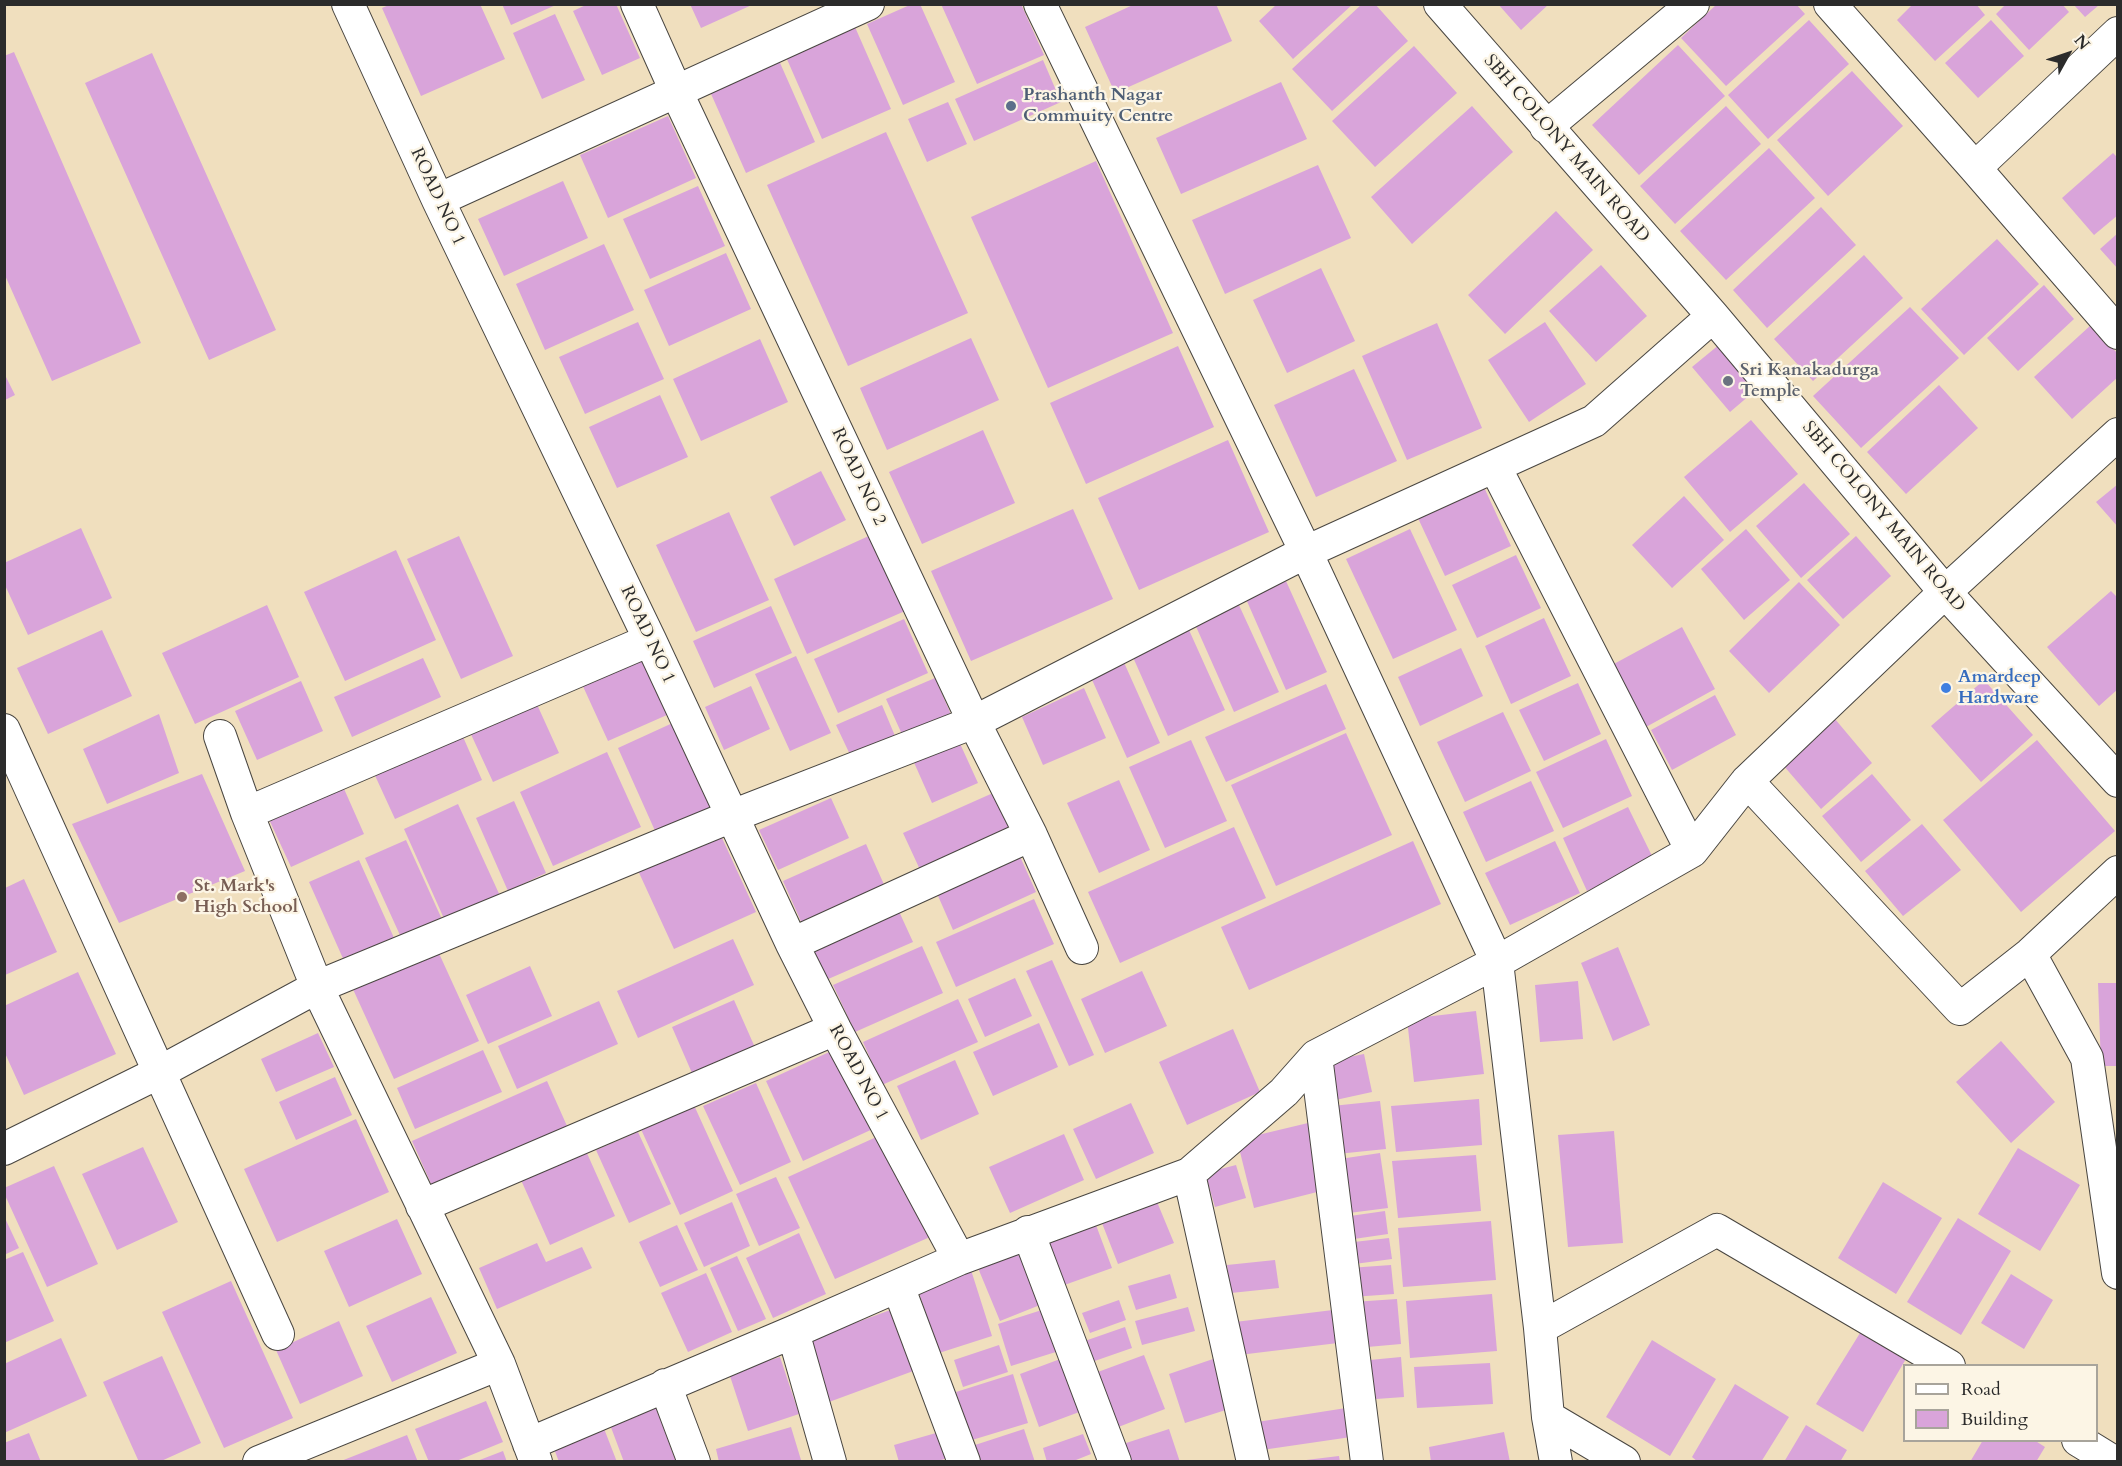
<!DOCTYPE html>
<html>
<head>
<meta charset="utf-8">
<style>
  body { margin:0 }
  #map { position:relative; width:2122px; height:1466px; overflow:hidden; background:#f0dfbe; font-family:Cardo,serif }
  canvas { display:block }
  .frame { position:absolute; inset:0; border:6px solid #2b2b2b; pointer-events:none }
  .legend { position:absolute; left:1903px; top:1364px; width:195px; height:78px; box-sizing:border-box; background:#fcf5e5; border:2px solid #a8a49b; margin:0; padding:8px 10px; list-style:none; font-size:18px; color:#2b2b2b }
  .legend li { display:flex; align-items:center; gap:12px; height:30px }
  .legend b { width:30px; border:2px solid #a8a49b }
  .north { position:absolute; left:2038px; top:24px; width:60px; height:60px; -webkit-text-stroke:4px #fcf5e5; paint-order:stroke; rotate:50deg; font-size:16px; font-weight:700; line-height:24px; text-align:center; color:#2b2b2b }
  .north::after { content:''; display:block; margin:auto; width:21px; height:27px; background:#2b2b2b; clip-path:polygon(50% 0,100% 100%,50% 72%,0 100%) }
</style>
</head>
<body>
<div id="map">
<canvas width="2122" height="1466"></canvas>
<div class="frame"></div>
<ul class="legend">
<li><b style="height:8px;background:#fff"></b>Road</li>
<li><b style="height:16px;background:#d9a4da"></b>Building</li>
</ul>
<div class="north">N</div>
</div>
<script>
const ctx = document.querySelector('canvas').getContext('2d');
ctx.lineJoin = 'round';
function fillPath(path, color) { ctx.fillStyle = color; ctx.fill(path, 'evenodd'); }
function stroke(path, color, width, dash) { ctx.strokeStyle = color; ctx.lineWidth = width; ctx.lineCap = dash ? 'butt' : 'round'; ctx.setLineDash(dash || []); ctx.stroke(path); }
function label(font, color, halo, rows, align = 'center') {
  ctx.font = font + ' Cardo,serif'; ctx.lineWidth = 4.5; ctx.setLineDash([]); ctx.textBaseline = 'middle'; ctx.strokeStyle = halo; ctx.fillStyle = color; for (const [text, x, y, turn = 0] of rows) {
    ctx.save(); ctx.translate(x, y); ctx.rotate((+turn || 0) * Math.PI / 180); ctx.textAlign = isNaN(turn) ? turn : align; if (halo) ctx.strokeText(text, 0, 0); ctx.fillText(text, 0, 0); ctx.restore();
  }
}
fillPath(new Path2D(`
  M391,4H480L505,59L421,96L382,8Z
  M502,4H558L511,25Z
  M588,4H616L640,58L602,75L573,11Z
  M690,4H754L701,28Z
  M912,4H920L955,82L903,105L867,24Z
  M941,4H1021L1044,55L977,84Z
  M1135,4H1216L1232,41L1115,93L1085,27Z
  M1277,4H1353L1293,59L1259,21Z
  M1362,4H1375L1408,41L1332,111L1292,69Z
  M1498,4H1549L1521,30Z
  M1717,4H1796L1805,14L1726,86L1681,38Z
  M1913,4H1976L1985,15L1935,61L1897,20Z
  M2006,4H2062L2069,12L2029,50L1996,14Z
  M2074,5H2099L2085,17Z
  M555,14L585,80L542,99L513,33Z
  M1809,20L1849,64L1768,139L1728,95Z
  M1991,20L2024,56L1978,98L1945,63Z
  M855,27L891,109L822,139L786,57Z
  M1678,45L1725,96L1639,175L1592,125Z
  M1414,46L1457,93L1375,167L1332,121Z
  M14,52L141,343L52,381L4,273V56Z
  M152,53L276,330L209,360L85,83Z
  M777,56L815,142L746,173L708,87Z
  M1043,60L1061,102L974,141L955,99Z
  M1852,71L1903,126L1828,196L1777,140Z
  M1281,82L1307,139L1181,194L1156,138Z
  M948,102L967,144L927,162L908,119Z
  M1472,106L1513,152L1412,244L1371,197Z
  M1726,106L1761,144L1675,224L1640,186Z
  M668,116L696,178L608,218L580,155Z
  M886,132L968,313L848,366L767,185Z
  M1769,148L1815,198L1726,280L1680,231Z
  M2113,153L2118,158V215L2094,235L2062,198Z
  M1096,161L1173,333L1048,388L971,217Z
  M1318,165L1351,238L1225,294L1192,220Z
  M563,181L588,238L504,276L478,219Z
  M698,186L725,246L650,279L623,219Z
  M1821,207L1856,245L1767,328L1733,290Z
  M1556,211L1593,250L1505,334L1468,295Z
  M2118,233V269L2100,249Z
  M1997,239L2039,284L1964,355L1921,309Z
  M604,244L634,310L545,350L516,284Z
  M726,253L751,309L669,346L644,290Z
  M1864,255L1903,298L1813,381L1774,339Z
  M1601,265L1647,316L1596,362L1549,311Z
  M1321,268L1355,341L1287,373L1253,300Z
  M2044,285L2074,319L2018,371L1987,338Z
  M1910,307L1959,358L1861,448L1813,396Z
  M638,322L664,379L585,414L559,357Z
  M1545,322L1586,384L1529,422L1488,360Z
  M1437,323L1482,428L1407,460L1362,356Z
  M2091,325L2118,354V377L2072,419L2034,377Z
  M971,338L999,400L887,450L860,388Z
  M760,339L788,402L701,441L673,379Z
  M1720,344L1757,389L1730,412L1692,367Z
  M1178,346L1214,427L1086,484L1050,403Z
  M1354,369L1397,461L1316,497L1274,405Z
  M5,375L15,395L5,400Z
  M1939,385L1978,428L1906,494L1867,452Z
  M660,395L688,457L617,488L589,427Z
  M1751,420L1798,474L1730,532L1684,477Z
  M983,430L1015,503L922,544L889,472Z
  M1228,440L1269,532L1139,590L1098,498Z
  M821,471L846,520L794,546L770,497Z
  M1804,483L1850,534L1801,578L1756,526Z
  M2118,484V527L2096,502Z
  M1483,485L1511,546L1445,576L1417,516Z
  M1684,496L1724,540L1672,588L1632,545Z
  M1073,509L1113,599L971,661L931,571Z
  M729,512L769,600L696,632L656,545Z
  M81,528L112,598L28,635L4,583V563Z
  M1410,529L1457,630L1393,659L1346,559Z
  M1746,529L1790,580L1744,620L1701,569Z
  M871,535L905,611L807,654L774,579Z
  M459,536L513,656L461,679L407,559Z
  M1856,536L1891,576L1843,619L1807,580Z
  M396,550L436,640L345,681L304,592Z
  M1516,555L1541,608L1477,638L1452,585Z
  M1286,581L1327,672L1286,690L1246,599Z
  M1799,582L1840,625L1769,693L1729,651Z
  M2111,591L2118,598V689L2099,706L2047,647Z
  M1238,603L1279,692L1234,712L1194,622Z
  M267,605L299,677L195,724L162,653Z
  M771,606L792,653L714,688L693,641Z
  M1544,618L1571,676L1511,704L1485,646Z
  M904,619L928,673L838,713L814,659Z
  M1682,627L1715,689L1646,727L1612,665Z
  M102,630L132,696L48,734L17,668Z
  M1189,630L1225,710L1168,736L1132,655Z
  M1461,648L1483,696L1420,726L1398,677Z
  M649,651L676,711L608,741L581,682Z
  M796,656L831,733L790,751L755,674Z
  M423,658L441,697L352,737L334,697Z
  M1122,658L1160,743L1127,758L1089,673Z
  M935,678L953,719L905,741L886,699Z
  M1984,680L2033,735L1981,782L1931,726Z
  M301,681L323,731L257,760L235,711Z
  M1578,683L1601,734L1544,761L1519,710Z
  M1326,684L1346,729L1226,782L1205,737Z
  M751,686L770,729L724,750L705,707Z
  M1084,688L1106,738L1043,765L1022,717Z
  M1715,695L1736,735L1672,770L1651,730Z
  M535,700L559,753L493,782L469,730Z
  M882,705L898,743L854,763L836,725Z
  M1503,712L1531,771L1465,802L1437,742Z
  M159,714L179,773L107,804L83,749Z
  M1835,719L1872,763L1821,809L1783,765Z
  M677,721L716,806L656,833L618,748Z
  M460,730L482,780L395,819L372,769Z
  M1346,733L1392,835L1276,886L1231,785Z
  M957,737L978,783L932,803L912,758Z
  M1606,739L1632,796L1563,828L1536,772Z
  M1191,740L1227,821L1165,848L1129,767Z
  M2037,740L2115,831L2021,912L1943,820Z
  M607,752L641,827L553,866L520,792Z
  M202,774L245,871L119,923L72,824Z
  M1872,774L1911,820L1861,862L1822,816Z
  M1119,780L1150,850L1099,873L1067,803Z
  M1531,781L1554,831L1486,862L1463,812Z
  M341,782L364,834L291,867L267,815Z
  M993,793L1012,833L922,874L903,833Z
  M831,798L849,838L778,870L759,830Z
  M514,801L546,873L508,891L476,818Z
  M458,804L501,898L446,923L404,829Z
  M1628,807L1654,860L1587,891L1563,838Z
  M1922,824L1961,870L1903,916L1865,871Z
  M717,827L756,912L674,949L635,864Z
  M1234,827L1266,898L1120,963L1088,892Z
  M406,840L445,926L404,944L365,858Z
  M1413,841L1441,904L1249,990L1221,927Z
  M1555,841L1580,893L1510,925L1485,873Z
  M866,844L886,889L803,926L783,881Z
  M1018,852L1036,892L953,930L935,889Z
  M359,860L395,940L345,963L309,882Z
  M24,879L57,952L5,975V888Z
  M1034,899L1054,944L956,987L936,942Z
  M897,907L913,942L826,980L810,946Z
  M733,939L754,985L638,1038L617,991Z
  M922,946L943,993L855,1032L833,985Z
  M1618,947L1650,1025L1613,1041L1581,963Z
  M437,949L479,1041L394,1079L352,987Z
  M1052,960L1094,1055L1069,1066L1026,971Z
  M530,966L552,1016L488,1044L466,995Z
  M1142,971L1167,1026L1105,1053L1081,999Z
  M78,972L116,1054L24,1095L4,1051V1006Z
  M1015,978L1032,1016L985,1037L968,999Z
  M1578,981L1583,1039L1540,1042L1535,985Z
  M2098,983H2118V1066H2101Z
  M958,999L978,1042L882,1085L863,1042Z
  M734,1000L757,1052L695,1080L672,1027Z
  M599,1001L618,1044L517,1089L498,1046Z
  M1476,1011L1484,1074L1414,1082L1407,1019Z
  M1039,1023L1058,1067L993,1096L973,1052Z
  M1233,1029L1260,1092L1187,1125L1159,1062Z
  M318,1033L334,1067L276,1092L261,1059Z
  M2001,1041L2055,1102L2011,1143L1956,1082Z
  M838,1048L875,1128L803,1161L766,1081Z
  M483,1050L502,1092L415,1129L397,1088Z
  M1364,1054L1372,1092L1331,1101L1323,1062Z
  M955,1060L979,1114L921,1140L897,1086Z
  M335,1077L352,1115L296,1140L279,1102Z
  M547,1081L567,1126L432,1186L412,1141Z
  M756,1083L791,1162L740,1185L703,1106Z
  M1479,1099L1482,1145L1396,1152L1391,1106Z
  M1380,1101L1386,1149L1337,1154L1332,1106Z
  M693,1103L733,1191L680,1215L640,1127Z
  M1131,1103L1154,1153L1096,1179L1073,1129Z
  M356,1119L389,1192L277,1242L244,1169Z
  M1308,1123L1325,1190L1254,1208L1237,1140Z
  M1614,1131L1623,1243L1568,1247L1558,1135Z
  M638,1132L671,1204L629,1223L596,1150Z
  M883,1134L930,1237L835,1279L788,1177Z
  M1064,1134L1084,1180L1010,1213L989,1167Z
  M143,1147L178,1222L117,1250L82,1174Z
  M2018,1148L2080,1185L2040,1251L1978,1214Z
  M586,1151L615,1216L550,1245L521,1180Z
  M1380,1153L1388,1208L1341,1214L1333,1160Z
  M1476,1155L1481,1211L1398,1218L1392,1161Z
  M1236,1165L1246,1198L1215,1207L1205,1173Z
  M54,1166L98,1264L47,1287L4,1193V1188Z
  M776,1177L800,1228L759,1246L736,1194Z
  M1883,1182L1942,1218L1896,1294L1838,1258Z
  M1155,1197L1174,1243L1118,1264L1100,1218Z
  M732,1202L750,1246L704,1267L684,1223Z
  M1385,1211L1388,1234L1347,1240L1343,1217Z
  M4,1216L19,1248L4,1255Z
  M1093,1217L1112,1268L1056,1288L1038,1237Z
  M1958,1218L2011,1251L1961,1335L1907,1302Z
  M397,1219L422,1274L349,1307L324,1251Z
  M1491,1221L1496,1280L1403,1287L1398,1228Z
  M677,1225L698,1270L660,1287L639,1242Z
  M799,1233L826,1294L773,1318L746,1258Z
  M1389,1238L1392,1259L1347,1265L1345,1243Z
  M537,1243L546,1262L582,1247L592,1268L497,1309L479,1268Z
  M1018,1251L1040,1305L1000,1321L978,1268Z
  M23,1252L54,1321L4,1343V1260Z
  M737,1256L766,1319L738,1331L710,1268Z
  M1275,1260L1279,1288L1231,1293L1227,1265Z
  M1391,1265L1394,1294L1352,1297L1349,1268Z
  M971,1270L992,1336L939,1353L917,1287Z
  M706,1273L732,1332L688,1352L661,1293Z
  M1170,1274L1177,1298L1136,1310L1128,1286Z
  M2011,1274L2053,1300L2024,1349L1981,1323Z
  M231,1281L293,1418L224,1448L162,1312Z
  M1492,1294L1497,1351L1410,1358L1406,1301Z
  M431,1297L457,1353L392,1382L366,1326Z
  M1397,1299L1401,1344L1356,1348L1353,1302Z
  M1119,1300L1126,1320L1090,1333L1082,1313Z
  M1188,1307L1195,1331L1142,1345L1135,1321Z
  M893,1309L916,1370L829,1402L806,1341Z
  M1045,1309L1059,1351L1011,1366L998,1324Z
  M1333,1310L1338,1343L1239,1355L1235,1322Z
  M339,1321L363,1376L300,1404L276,1350Z
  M1865,1325L1910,1352L1863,1432L1816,1404Z
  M1125,1327L1132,1348L1086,1364L1079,1343Z
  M61,1338L87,1396L4,1433V1364Z
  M1652,1340L1716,1379L1670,1456L1606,1417Z
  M999,1345L1008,1372L963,1387L954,1360Z
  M1071,1355L1090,1408L1039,1427L1020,1374Z
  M1144,1355L1165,1409L1108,1431L1087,1376Z
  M162,1356L201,1443L159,1462H139L103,1382Z
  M780,1357L799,1414L748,1431L729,1373Z
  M1401,1357L1404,1397L1362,1400L1359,1361Z
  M1216,1358L1232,1408L1185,1423L1169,1374Z
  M1490,1363L1493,1404L1417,1408L1414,1367Z
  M1013,1374L1028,1423L972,1440L956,1392Z
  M1735,1384L1789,1417L1761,1462H1698L1692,1457Z
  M486,1401L503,1442L454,1462H429L415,1429Z
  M655,1405L676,1462H624L609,1422Z
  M1346,1408L1351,1437L1262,1450L1257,1422Z
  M1806,1425L1847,1450L1840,1462H1784Z
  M603,1426L617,1462H559L553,1446Z
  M791,1427L801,1460L719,1462L716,1449Z
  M1024,1429L1035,1462H980L975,1445Z
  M1169,1429L1180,1462H1122L1117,1446Z
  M943,1431L951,1457L935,1462H899L894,1445Z
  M1504,1432L1510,1462H1431L1429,1447Z
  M29,1433L41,1462H4V1443Z
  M1083,1434L1091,1454L1071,1462H1047L1043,1448Z
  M407,1435L418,1462H341V1461Z
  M1983,1440H2034L2045,1447L2036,1462H1970Z
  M503,1451L507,1462H477V1461Z
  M1339,1456L1340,1462H1306V1460Z`), '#d9a4da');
const minor = new Path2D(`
  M348,4L438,200L650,640L792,944L835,1029L959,1259
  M637,4L676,91L974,722L1031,835L1082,948
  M1040,4L1306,552L1497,962L1540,1328L1548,1417L1556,1462
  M1440,4L1713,316L1945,592L2118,781
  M1830,4L1975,168L2118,333
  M1546,127L1693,4
  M1975,168L2118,33
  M438,200L868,4
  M1495,467L1692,851
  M4,730L278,1334
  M220,736L247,813L317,987L499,1364L536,1462
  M1747,781L1960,1009L2030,954L2118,872
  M247,813L650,640
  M792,944L1031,835
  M2030,954L2087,1058L2118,1273
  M1316,1056L1367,1462
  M4,1149L160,1072L317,987L732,816L974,722L1306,552L1594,421L1713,316
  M1189,1174L1253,1462
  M422,1206L835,1029
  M1028,1232L1115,1462
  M898,1286L964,1462
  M1540,1328L1717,1230L1949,1366
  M793,1332L830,1462
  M665,1385L694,1462
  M1548,1417L1624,1462
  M2078,1440L2114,1462
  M529,1444L793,1332L959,1259L1189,1174L1284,1092L1316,1056L1497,962L1692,851L1747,781L1945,592L2118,434
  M259,1462L499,1364`);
stroke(minor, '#494641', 34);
stroke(minor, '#fff', 32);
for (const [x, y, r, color] of [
  [1011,106,6,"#5c6f8a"],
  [1728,381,6,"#6b7280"],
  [1946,688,6,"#3f7fe0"],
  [182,897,6,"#8d6e63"]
]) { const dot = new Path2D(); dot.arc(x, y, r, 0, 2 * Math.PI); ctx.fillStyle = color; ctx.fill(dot); stroke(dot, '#fcf5e5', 2); }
label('bold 18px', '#4e5e75', '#fcf5e5', [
  ["Prashanth Nagar",1023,96],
  ["Commuity Centre",1023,117]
], 'left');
label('18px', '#2b2b2b', '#fcf5e5', [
  ["SBH COLONY MAIN ROAD",1566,149,49],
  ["ROAD NO 1",437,197,65],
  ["ROAD NO 2",858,477,65],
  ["SBH COLONY MAIN ROAD",1883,517,50],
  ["ROAD NO 1",647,635,65],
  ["ROAD NO 1",858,1073,62]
]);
label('bold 18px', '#5b616d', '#fcf5e5', [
  ["Sri Kanakadurga",1740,371],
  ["Temple",1740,392]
], 'left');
label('bold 18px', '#366cbe', '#fcf5e5', [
  ["Amardeep",1958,678],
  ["Hardware",1958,699]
], 'left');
label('bold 18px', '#785e54', '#fcf5e5', [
  ["St. Mark's",194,887],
  ["High School",194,908]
], 'left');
</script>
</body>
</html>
